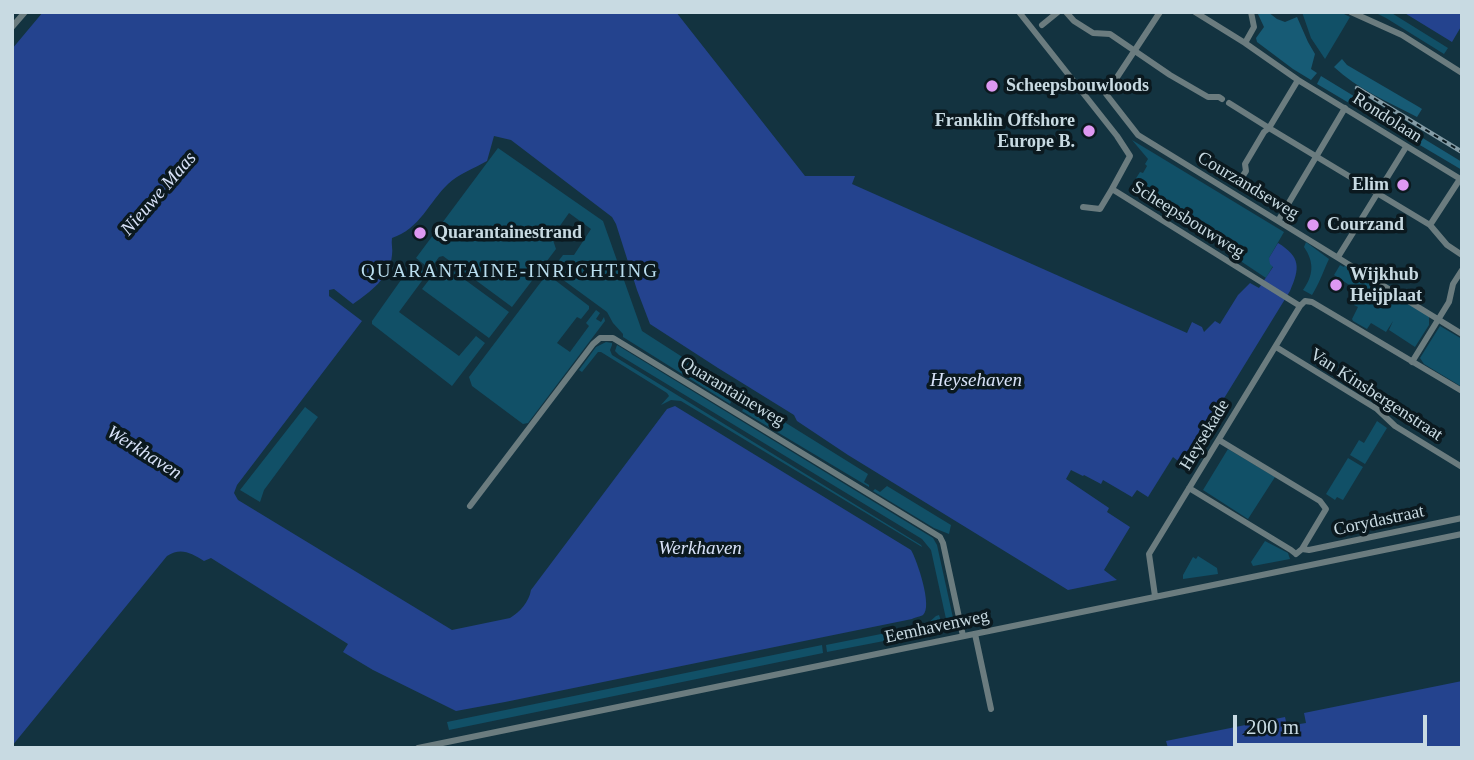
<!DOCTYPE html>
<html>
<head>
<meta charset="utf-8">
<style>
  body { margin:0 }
  #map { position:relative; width:1474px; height:760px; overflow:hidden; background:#133340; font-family:Georgia,serif }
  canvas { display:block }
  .frame { position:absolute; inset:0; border:14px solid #c8dae2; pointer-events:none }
  .scale { position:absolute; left:1233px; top:715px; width:194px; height:32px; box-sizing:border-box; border:4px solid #c8dae2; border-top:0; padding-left:9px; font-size:21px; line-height:24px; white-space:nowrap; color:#c8dae2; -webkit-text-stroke:5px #0b191f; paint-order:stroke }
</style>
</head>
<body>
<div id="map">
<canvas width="1474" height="760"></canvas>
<div class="frame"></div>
<div class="scale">200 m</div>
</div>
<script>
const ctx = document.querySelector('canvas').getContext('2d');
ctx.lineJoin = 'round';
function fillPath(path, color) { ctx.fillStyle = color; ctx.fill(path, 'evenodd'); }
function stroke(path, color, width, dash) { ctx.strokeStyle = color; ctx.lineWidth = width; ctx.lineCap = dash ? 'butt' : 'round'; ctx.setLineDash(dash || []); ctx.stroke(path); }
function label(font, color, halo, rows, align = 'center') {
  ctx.font = font + ' Georgia,serif'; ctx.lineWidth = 7; ctx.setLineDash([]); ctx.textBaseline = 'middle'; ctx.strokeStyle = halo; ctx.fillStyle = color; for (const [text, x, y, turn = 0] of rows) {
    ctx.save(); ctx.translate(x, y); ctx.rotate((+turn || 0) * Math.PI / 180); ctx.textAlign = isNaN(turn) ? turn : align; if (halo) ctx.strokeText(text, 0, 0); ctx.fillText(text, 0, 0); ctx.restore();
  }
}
fillPath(new Path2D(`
  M1302,12H1340L1350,17L1325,59L1311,38Z
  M1374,12H1390L1448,48L1444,54L1386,18Z
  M1132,140L1284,232L1269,258L1273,266L1266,278L1242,262L1231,259L1234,254L1132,189L1135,185L1133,183L1140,172L1143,173L1147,166L1145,164L1148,159Z
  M498,148L603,221L642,331L732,389L727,398L731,402L730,404L623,337V334L613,323L607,312L551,271L563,255H574L591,229L569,213L552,237L556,249L512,307L443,256L439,257L430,269L416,258Z
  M1306,242L1329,259C1323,272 1319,284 1312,295L1303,290C1313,276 1315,263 1304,247Z
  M413,263L427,274L399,312L459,356L476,336L485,343L452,386L372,324V321Z
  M442,263L509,312L489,338L422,289Z
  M1340,265L1344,267L1345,265L1429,316V325L1415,347L1389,330L1393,321L1386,332L1371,323L1367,329L1353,321L1352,319L1358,307L1354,305L1360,292L1334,275Z
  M547,274L589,306V309L581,319L577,317L557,343L570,352L589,326L586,323L596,310L600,313L596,319L601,322L604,317L605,321L528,423L523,424L472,386L469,377Z
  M1440,326L1462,339V387L1424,364L1420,358Z
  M606,342L612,343V345L610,350L612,355L921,545L922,547L681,401L671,400L661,405L669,396L667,393L601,352H598L582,372L579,370L596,347Z
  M617,345L933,538L937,545L955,627L948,628L931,550L922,539L619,355L615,351Z
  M749,400L868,474L864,482L869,485V487L742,411Z
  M305,407L318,417L264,490L260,502L240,490Z
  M1377,421L1387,428L1365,464L1350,455L1359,440L1364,443Z
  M1228,449L1275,477L1248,519L1203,490Z
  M1348,458L1363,467L1343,500L1337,497L1335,500L1326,494Z
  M887,486L951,525L949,534L934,528L873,491L875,489L880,492Z
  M1265,541L1288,553L1290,559L1253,566L1251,562Z
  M1198,556L1217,568L1218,574L1183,579V575L1193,557L1196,559Z
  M939,615L943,628L941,630L827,652L826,645L926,625L936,616Z
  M822,645L823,653L449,730L447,722Z`), '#115067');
fillPath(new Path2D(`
  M1257,12H1268L1277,19L1285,22L1297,17L1308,42L1315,54L1311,69L1317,73L1311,80L1293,69L1257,42L1256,38L1264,27Z
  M1342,59L1347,65L1419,107L1422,109L1417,117C1389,102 1357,89 1334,67Z
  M1321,76L1462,162V170L1317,84Z`), '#175b75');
fillPath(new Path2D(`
  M43,12H676L805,176H855L852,184L1187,333L1192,322L1202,327L1204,332L1215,321L1220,324L1238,295L1250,283L1259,288L1273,267L1270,264L1269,258L1278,243C1301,257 1300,268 1290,291L1183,465L1173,457L1148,497L1137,490L1132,497L1103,480L1101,484L1084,475L1083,476L1071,470L1066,479L1109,508L1107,512L1130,527L1104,570L1117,580L1068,590L848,455L797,421L794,415L718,368L650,324L637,290L616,224L612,217L511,140L494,136L487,161C475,168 458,174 448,184C429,202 420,229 392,238C391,244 393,249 392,255C390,278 370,292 353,304L334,289L329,290V296L362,321L237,485L234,493L238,500L452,630L510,618C520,612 529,602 531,590L667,409L675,406L911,550C917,560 933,607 923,615C921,616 914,618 912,619L505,702L456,711L373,670L343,652L348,644L211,558L204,561C191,553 181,547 167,556L12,746V49Z
  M1403,12H1462V25L1452,42Z
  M1462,681V748H1168L1166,741L1285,717L1287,726L1306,723L1304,713Z`), '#24438e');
stroke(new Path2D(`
  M1019,12L1117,136L1130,156L1112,189L1300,306
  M1066,12L1074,21L1093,33L1110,34L1170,75L1208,97H1219L1222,99
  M1160,12L1106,94L1138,135L1462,334
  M1195,12L1245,43L1298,80L1462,180
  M1351,12L1402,35L1462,73
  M1042,25L1058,12
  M12,27L25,12
  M1245,43L1254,27L1251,12
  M1298,80L1269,128L1430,225L1447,245L1462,255
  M1229,103L1269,128L1264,132L1245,164L1246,171L1238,183
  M1083,207L1100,209L1112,189
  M1278,221L1345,108
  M1430,225L1460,179
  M1338,257L1406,147
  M1276,347L1377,409L1395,426L1462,467
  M1412,362L1449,302L1453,284L1462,270
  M1219,440L1320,501L1326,509L1302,549L1296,554
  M1189,488L1291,550L1296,554
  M470,506L593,344L600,338H613L940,537L943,543L963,636
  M1302,549L1309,550L1462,518
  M1155,596L1149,554L1300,306L1305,301L1312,302L1462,391
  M975,634L991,709
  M418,748L1462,534`), '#6b7c7f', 6);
const rail = new Path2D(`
  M1357,88L1462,152`);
stroke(rail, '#839ba5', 4.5);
stroke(rail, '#0b191f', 2, [5]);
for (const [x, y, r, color] of [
  [992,86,7,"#de98f2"],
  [1089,131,7,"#de98f2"],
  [1403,185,7,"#de98f2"],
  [1313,225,7,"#de98f2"],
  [420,233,7,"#de98f2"],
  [1336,285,7,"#de98f2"]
]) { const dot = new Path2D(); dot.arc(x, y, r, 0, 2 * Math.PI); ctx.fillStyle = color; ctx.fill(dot); stroke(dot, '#0b191f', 2.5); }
label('bold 18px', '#c8dae2', '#0b191f', [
  ["Scheepsbouwloods",1006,86],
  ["Franklin Offshore",1075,121,"right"],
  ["Europe B.",1075,142,"right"],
  ["Elim",1389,185,"right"],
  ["Courzand",1327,225],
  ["Quarantainestrand",434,233],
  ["Wijkhub",1350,275],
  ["Heijplaat",1350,296]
], 'left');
label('18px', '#c8dae2', '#0b191f', [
  ["Rondolaan",1387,118,32],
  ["Courzandseweg",1248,186,31],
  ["Scheepsbouwweg",1188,220,32],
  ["Quarantaineweg",732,392,31],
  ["Van Kinsbergenstraat",1376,395,33],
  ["Heysekade",1205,435,-59],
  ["Corydastraat",1379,521,-12],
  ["Eemhavenweg",937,627,-12]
]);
label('italic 19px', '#d8e2f8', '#0b191f', [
  ["Nieuwe Maas",159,194,-49],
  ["Heysehaven",976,381],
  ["Werkhaven",144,453,32],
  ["Werkhaven",700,549]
]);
ctx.letterSpacing = '2px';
label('19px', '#badeef', '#0b191f', [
  ["QUARANTAINE-INRICHTING",510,272]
]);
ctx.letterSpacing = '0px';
</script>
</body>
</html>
